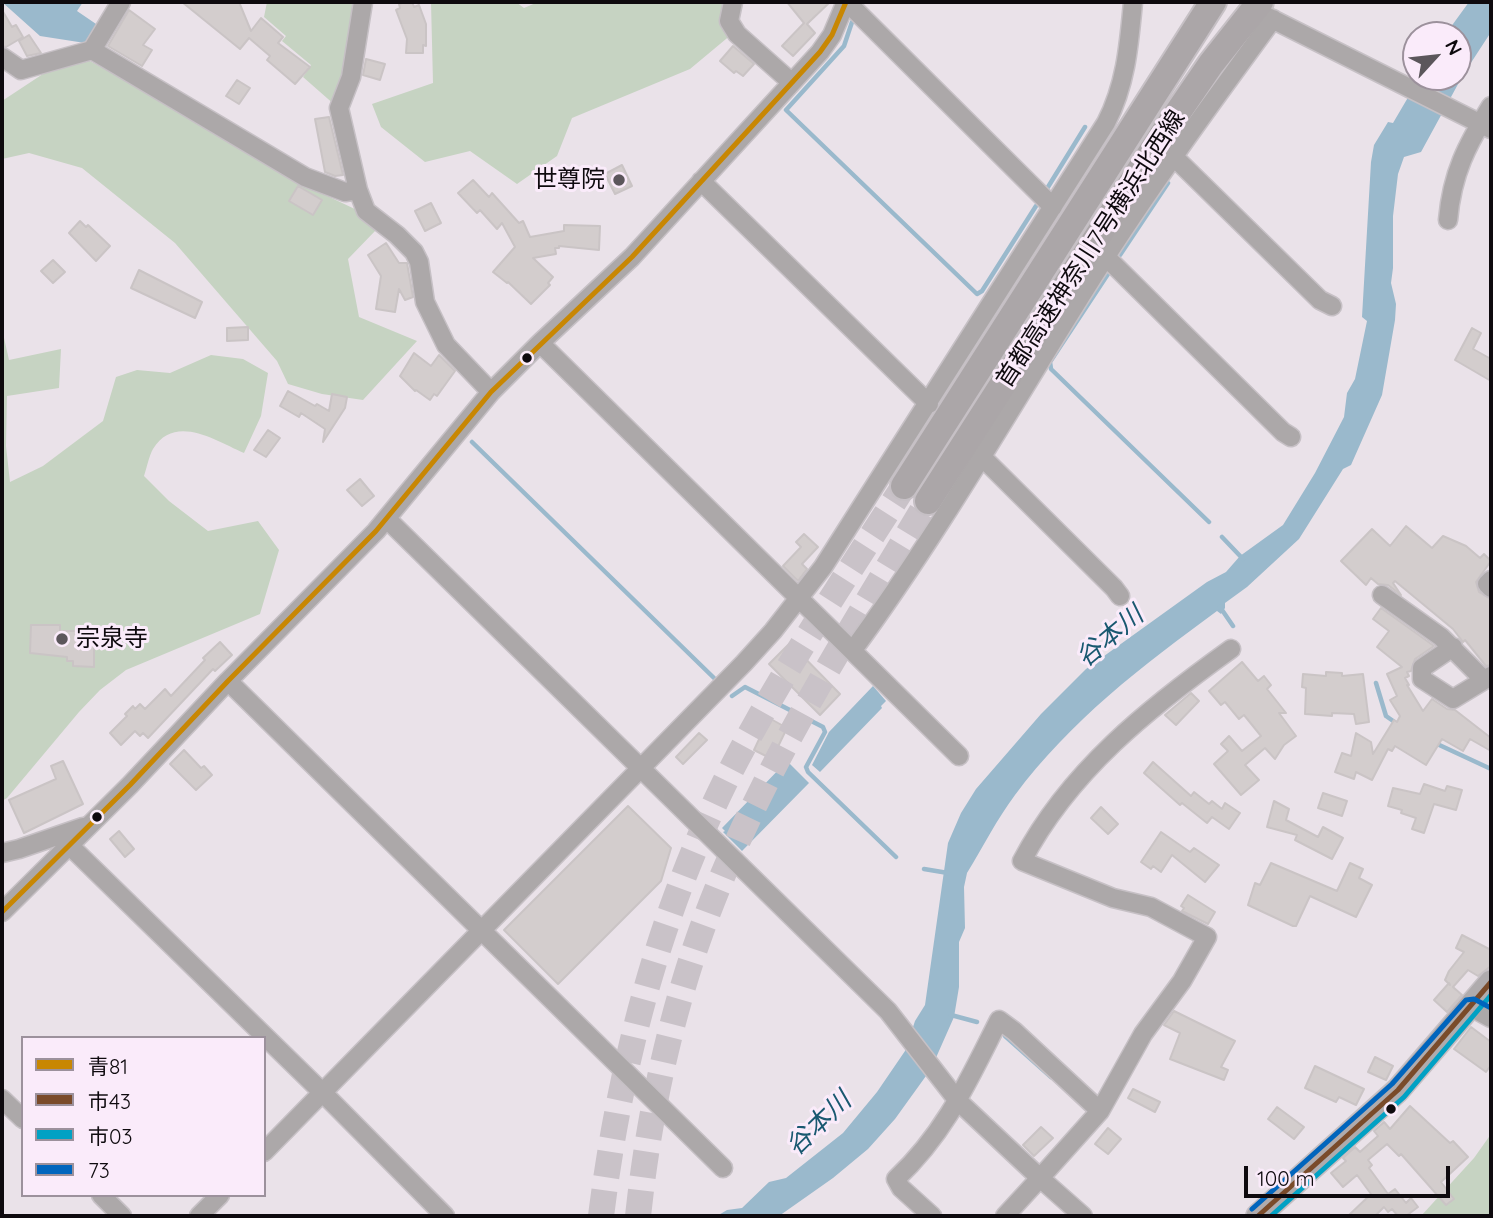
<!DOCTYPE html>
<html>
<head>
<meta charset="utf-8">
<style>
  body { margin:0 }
  #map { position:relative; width:1493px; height:1218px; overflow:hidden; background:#eae2e9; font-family:Quicksand,"Noto Sans JP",sans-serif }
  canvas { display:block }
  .frame { position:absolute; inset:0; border:4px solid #0e0a0e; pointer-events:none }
  .legend { position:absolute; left:21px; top:1036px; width:245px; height:161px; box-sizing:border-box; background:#faebfa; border:2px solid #9c919c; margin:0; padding:9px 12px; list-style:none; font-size:21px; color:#0e0a0e }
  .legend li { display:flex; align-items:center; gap:14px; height:35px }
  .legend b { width:35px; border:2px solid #9c919c }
  .north { position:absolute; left:1402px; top:21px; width:70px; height:70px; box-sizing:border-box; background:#faebfa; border:2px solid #9c919c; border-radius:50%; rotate:63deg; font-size:19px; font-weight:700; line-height:28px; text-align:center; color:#0e0a0e }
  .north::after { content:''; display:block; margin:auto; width:24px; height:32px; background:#5b565b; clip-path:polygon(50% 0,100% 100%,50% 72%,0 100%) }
  .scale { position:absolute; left:1244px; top:1166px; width:206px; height:32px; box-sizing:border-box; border:4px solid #0e0a0e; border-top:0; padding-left:9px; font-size:21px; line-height:24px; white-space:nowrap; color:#0e0a0e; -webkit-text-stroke:5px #faebfa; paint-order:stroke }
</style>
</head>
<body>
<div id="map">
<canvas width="1493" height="1218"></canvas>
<div class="frame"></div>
<ul class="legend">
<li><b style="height:9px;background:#c88703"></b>青81</li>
<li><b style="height:9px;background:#7a4b2a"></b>市43</li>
<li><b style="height:9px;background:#01a1c4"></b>市03</li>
<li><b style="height:9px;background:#0065bd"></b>73</li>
</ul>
<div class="north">N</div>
<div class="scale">100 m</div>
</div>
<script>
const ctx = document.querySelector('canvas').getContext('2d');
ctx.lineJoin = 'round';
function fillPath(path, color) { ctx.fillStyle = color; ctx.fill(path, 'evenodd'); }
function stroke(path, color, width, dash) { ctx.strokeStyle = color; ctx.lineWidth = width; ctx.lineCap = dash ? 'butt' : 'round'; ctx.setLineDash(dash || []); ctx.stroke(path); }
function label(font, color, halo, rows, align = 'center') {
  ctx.font = font + ' Quicksand,"Noto Sans JP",sans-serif'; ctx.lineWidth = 6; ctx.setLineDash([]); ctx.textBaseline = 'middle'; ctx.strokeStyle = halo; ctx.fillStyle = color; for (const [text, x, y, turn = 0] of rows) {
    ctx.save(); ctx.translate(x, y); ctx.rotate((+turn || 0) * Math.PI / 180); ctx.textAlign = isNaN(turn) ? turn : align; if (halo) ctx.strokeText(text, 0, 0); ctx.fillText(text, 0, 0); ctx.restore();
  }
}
fillPath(new Path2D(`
  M267,2H360L336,106L303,77L311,65L282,41L286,36L264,17Z
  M431,2H516L524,8L538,2H739L738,29L690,69L572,118L557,156L517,184L470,151L425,162L381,127L372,104L433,83Z
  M88,60L262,155L281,174L359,211L376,230L348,259L359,317L417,341L363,400L322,394L288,384L277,361L175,243L82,168L29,153L2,159V101L55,66Z
  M2,329L9,360L61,349L59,388L7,396L6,446L10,482L43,466L103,421L116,377L137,370L170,373L211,355L243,359L268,373L261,416L244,453C216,441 175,413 153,449C149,456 147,467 144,476L169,501L208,531L258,521L279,550L260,614L126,670L100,690L79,712L7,798L2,801Z
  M1491,1134V1216H1421L1474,1158Z`), '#c6d3c2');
fillPath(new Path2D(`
  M2,2H83L77,11L99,26L85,43L40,36Z
  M1469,2H1491V32L1463,75L1421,152L1404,157L1398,174L1393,216V268L1391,283L1396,304L1395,320L1382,395L1351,465L1343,469L1299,539L1247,587L1225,603V608L1221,614L1217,611C1143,665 1070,721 1015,795C997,819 983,847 967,873L964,887L965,928L959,942V987L954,1017L931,1069L895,1119L868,1149L833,1178L779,1216H717L727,1210L742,1208L769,1182L786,1178L843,1133L877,1092L905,1051L915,1021L925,1005L948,843L961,813L976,789L1041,714L1086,669L1207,582L1226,572L1240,556L1283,525L1315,473L1344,417L1347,393L1355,379L1367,321L1362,317L1371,162L1374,145L1388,122L1393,123L1420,77H1458V35H1445Z
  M873,686L886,701L881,706L882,708L820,772L812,765L829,732Z
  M787,761L809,783L742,851L723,832L725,831L722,828Z`), '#9ab9cc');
stroke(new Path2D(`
  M852,22L844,46L786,110L977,294L982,291L1036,206
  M1048,187L1085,127
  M1120,255L1168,183
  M1108,274L1050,362L1051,369L1209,522
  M472,442L714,678
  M1222,537L1243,559
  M1220,607L1233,626
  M1376,683L1386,716L1396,723
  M732,696L745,687L823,727L825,732L806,767L808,772L896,857
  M1435,743L1491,769
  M924,869L948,873
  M951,1015L977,1022
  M1005,1036L1051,1077`), '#9ab9cc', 4.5);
const building = new Path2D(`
  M182,2H239L251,31L261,18L283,37L278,43L310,67L295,84L267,60L270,56L249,38L240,49Z
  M405,2H412L414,7L419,5L426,24V46L423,45V53H406L407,39L396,10L400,8L399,4Z
  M787,2H830L807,24L815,33L793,56L782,46L804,23Z
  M2,10L12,27L16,25L23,37L6,47L2,46Z
  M129,10L155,29L143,45L152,50L142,66L108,46Z
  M29,35L41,53L27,56L19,41Z
  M733,46L754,64L743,76L736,71L734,73L720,61Z
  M366,59L385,64L380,80L363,75Z
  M237,80L250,88L239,104L226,96Z
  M329,117L343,175L335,176L325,172L315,119Z
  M622,165L632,186L615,194L605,174Z
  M473,180L489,197L492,193L519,223L523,221L530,237L564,231V225L600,226L599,250L559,246V248H555L556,254L533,258L553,277L548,283L550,285L531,304L508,282L507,283L493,272L515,247L502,223L497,229L480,210L477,213L458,193Z
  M298,186L322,200L313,215L289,201Z
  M431,203L441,223L425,231L415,211Z
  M80,221L86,227L88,225L110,246L96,261L69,233Z
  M386,243L399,263H407L413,297L405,300L399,289L395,312L376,309L381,276L368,255Z
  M53,260L65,272L53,283L41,271Z
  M139,270L202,302L195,318L131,288Z
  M248,327V340L227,341V328Z
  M1472,328L1481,333L1473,349L1491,359V381L1455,360Z
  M414,353L431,366L439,355L455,371L437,396L434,394L430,400L416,390L415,391L400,376Z
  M288,391L315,406L317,404L329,411L332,394L347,397L345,408L323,442L325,429L301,413L299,417L280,406Z
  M268,430L280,438L266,457L254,450Z
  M360,479L374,496L362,506L347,490Z
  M1406,526L1432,548L1443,536L1466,546L1480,558L1484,554L1491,561L1476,582L1479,592L1491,599V665L1486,666L1465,640L1463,642L1453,629L1395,581L1393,583L1401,595L1388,585L1378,584L1371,578L1366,585L1341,561L1372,529L1390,546Z
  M804,534L818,547L802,564L807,569L798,581L783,566L801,547L796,542Z
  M1381,608L1434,646L1415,659L1411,671L1407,672L1409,676L1405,678L1409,685H1407L1423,711L1432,699L1447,709L1455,710L1491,738V751L1470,739L1463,751L1442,739L1426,765L1395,746L1392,751L1388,749L1372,780L1356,772L1354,779L1335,772L1342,753L1351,756L1356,733L1371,742L1373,754L1394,720L1397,722L1400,716L1390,700L1397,696L1387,674L1402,667L1377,647L1389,631L1373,619Z
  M31,625H60V631H94V667L73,666V661H67V657L30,653Z
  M220,642L232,655L215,671L213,669L148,738L143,733L140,736L135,731L121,745L110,733L127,716L125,714L133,706L135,709L140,704L145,709L165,689L171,696L205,660L203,658Z
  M790,643L840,694L820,715L769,664Z
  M1242,662L1258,681L1264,676L1271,685L1267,689L1286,713H1279L1296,736L1284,745L1275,759L1265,748L1245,765L1259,780L1241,795L1214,764L1228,751L1221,744L1229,736L1242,751L1261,736L1244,715L1239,719L1225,702L1221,705L1209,691Z
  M1326,672L1342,673V676L1363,674L1369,722L1356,724L1354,714L1332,713V716L1305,714L1306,688L1302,687L1303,674L1326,676Z
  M1191,693L1199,701L1176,725L1165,715Z
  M769,718L787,728L772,759L754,750Z
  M699,733L707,740L683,764L676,757Z
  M184,750L201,768L204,766L212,775L196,790L170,764Z
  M63,761L83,804L24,833L9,800L56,779L51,766Z
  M1153,762L1191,796L1194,792L1209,804L1212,801L1222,809L1225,803L1240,813L1229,829L1212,817L1207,823L1182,803L1180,805L1144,773Z
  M1424,784L1445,791L1447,786L1462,790L1456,810L1434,804L1424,833L1412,829L1416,818L1401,813L1402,810L1388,806L1393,788L1420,794Z
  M1323,793L1347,801L1342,816L1318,808Z
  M1274,801L1289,809L1286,820L1318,837L1323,827L1343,838L1332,859L1295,840L1297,835L1267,827Z
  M628,806L671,848L661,881L558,984L504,930Z
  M1101,807L1118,824L1108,834L1091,818Z
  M119,831L134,849L125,857L110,839Z
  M1161,832L1190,852L1194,848L1219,865L1205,882L1172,855L1161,872L1153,866L1151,869L1141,862Z
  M1271,863L1337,891L1350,863L1363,869L1359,878L1372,885L1356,917L1310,896L1296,926H1293L1248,905L1255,883L1260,885Z
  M1188,895L1215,912L1208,924L1182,911L1184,908L1181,906Z
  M1462,935L1491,950V966L1478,976L1468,970L1453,987L1462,995L1447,1012L1434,1000L1449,983L1450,985L1445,980L1449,971L1464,952L1456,948Z
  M1174,1011L1235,1041L1221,1067L1228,1070L1224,1080L1170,1059L1180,1033L1164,1025Z
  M1471,1027L1491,1042V1065L1486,1072L1454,1049Z
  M1375,1057L1393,1066L1386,1080L1368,1072Z
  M1315,1066L1364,1089L1356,1105L1339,1097L1336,1102L1305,1088Z
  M1133,1089L1160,1102L1155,1112L1128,1098Z
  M1410,1106L1450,1143L1453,1141L1468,1157L1441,1182L1454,1199L1446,1205L1401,1154L1399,1156L1387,1144L1368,1160L1372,1165L1369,1168L1388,1194L1395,1189L1406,1203L1411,1198L1418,1207L1406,1216H1398L1392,1209L1388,1212L1384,1207L1375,1216H1348L1371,1194L1357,1175L1343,1187L1331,1173L1346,1161L1343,1158L1355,1147L1360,1152L1378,1136L1374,1131L1384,1122L1390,1129Z
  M1277,1107L1304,1127L1294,1139L1268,1119Z
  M1041,1127L1053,1138L1034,1156L1023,1145Z
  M1108,1128L1121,1139L1108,1154L1095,1144Z`);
fillPath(building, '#d3cdcd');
stroke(building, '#cac4c5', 2);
stroke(new Path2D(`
  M601,1216C620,1064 659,914 728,776C779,676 843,581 904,486
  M638,1216C650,1103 676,988 720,882C775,748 854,625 928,501`), '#c9c2c8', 26, [26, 13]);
const minor = new Path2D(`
  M363,2L351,77L339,108L358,190L366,211L397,235L414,252L419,262L425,302L446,345L491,392
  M733,2L729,21L737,34L791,82
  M847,2L1053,207
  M1268,17L1491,129
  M92,50L121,2
  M2,57L21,70L92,50L305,177L345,192L358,190
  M1173,156L1320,300L1332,306
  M701,181L929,404
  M1448,220C1452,173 1467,145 1491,106
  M1106,257L1283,432L1291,437
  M540,343L959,756
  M981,456L1114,588L1120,596
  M387,519L888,1011L958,1101L1040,1178L1100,1111L1143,1034L1182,981L1207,937L1151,907L1113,898L1022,861C1069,771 1150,707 1231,649
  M1491,580L1487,584L1491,588
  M1382,595L1441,637L1484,680
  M1453,647L1422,668V679L1453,699L1491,676
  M853,650C945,525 1021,389 1105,258C1158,176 1215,98 1273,19
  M228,681L723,1168
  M69,845L323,1093L445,1216
  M2,853L19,849L83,827
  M2,912L130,785L228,681L376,531L491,392L540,343L632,257L820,52L832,35L846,2
  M1471,1007L1491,1018
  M2,1099L23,1119
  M264,1152L744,663L773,631L823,567L1106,123C1126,84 1129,45 1133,2
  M101,1195L122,1216
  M199,1216L220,1195
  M932,1216L901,1188L896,1179C946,1132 968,1081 999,1020L1014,1031L1100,1111
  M1005,1216L1040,1178L1083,1216`);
const major = new Path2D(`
  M1258,1216L1398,1090L1491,982`);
const highway = new Path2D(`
  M904,486L1213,2
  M928,501L1163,134L1211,64L1260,2`);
stroke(minor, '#c6c0c5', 21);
stroke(major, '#c6c0c5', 26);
stroke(highway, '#c6c0c5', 30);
stroke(minor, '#aca8a9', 18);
stroke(major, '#afabad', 23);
stroke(highway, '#aba6a8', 26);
stroke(new Path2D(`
  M2,912L130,785L228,681L376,531L491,392L632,257L820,52L832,35L846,2`), '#c88703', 5);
stroke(new Path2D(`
  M1258,1216L1398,1090L1491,982`), '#7a4b2a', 5);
stroke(new Path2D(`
  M1271,1216L1404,1097L1491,995`), '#01a1c4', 5);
stroke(new Path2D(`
  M1252,1209L1392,1084L1466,1000L1474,999L1491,1008`), '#0065bd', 5);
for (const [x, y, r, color] of [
  [619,180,7,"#5b565b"],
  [527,358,6,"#0e0a0e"],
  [62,639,7,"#5b565b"],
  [97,817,6,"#0e0a0e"],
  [1391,1109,6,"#0e0a0e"]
]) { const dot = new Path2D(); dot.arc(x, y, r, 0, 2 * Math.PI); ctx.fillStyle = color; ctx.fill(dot); stroke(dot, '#faebfa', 2.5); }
label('24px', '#0e0a0e', '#faebfa', [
  ["世尊院",605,180],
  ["宗泉寺",76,639,"left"]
], 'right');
label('24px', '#0e0a0e', '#faebfa', [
  ["首都高速神奈川7号横浜北西線",1091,249,-57]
]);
label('italic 26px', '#195870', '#faebfa', [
  ["谷本川",1110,637,-40],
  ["谷本川",819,1124,-44]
]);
</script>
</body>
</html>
